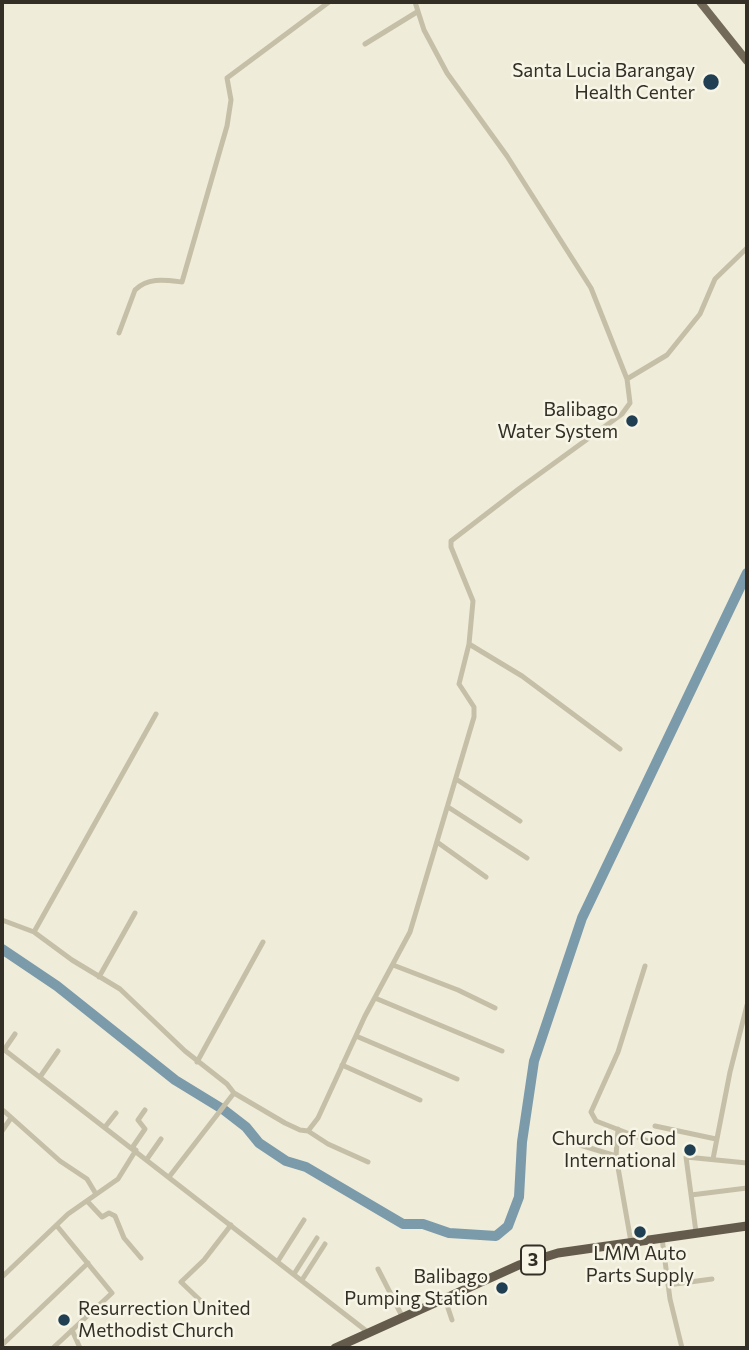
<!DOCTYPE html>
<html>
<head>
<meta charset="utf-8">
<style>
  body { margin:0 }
  #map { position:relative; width:749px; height:1350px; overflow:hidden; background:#efecda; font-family:Commissioner,sans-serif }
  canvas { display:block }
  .frame { position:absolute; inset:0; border:4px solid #332f27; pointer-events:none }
</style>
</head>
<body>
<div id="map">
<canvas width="749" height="1350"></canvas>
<div class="frame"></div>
</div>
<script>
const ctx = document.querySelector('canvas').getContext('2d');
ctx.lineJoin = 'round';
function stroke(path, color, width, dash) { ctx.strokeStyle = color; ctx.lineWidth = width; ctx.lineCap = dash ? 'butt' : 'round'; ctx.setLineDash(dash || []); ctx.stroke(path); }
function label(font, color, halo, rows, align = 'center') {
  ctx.font = font + ' Commissioner,sans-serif'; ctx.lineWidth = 5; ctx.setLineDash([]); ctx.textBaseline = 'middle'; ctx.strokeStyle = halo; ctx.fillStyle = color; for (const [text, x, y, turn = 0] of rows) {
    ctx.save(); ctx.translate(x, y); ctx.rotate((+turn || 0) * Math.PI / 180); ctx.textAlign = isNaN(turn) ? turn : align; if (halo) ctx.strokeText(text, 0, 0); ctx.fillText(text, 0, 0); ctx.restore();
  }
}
stroke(new Path2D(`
  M2,949L57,986L175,1080L224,1110L246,1127L259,1143L286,1161L306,1167L403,1224H423L449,1233L496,1236L508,1226L519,1197L522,1142L534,1061L582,918L747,573`), '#7b9aaa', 10);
stroke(new Path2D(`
  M365,44L417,12
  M119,333L135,290C148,277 165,280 182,282L227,126L231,100L227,78L329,2
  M627,379L667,355L700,314L715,279L747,248
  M469,644L522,676L620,749
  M456,779L520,821
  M448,807L527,858
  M437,842L486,877
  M2,920L34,932L72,960L120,989L185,1051L227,1084L234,1093L285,1123L300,1130L308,1131L328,1144L368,1162
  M34,932L156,714
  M393,965L458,990L495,1008
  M645,966L618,1052L591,1112L596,1121L648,1141
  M99,977L135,913
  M375,998L502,1051
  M356,1036L457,1079
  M2,1048L369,1333
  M4,1050L15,1034
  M197,1062L263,942
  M342,1065L420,1100
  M40,1077L58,1051
  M4,1111L60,1161L87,1179L96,1194
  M655,1126L716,1139
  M105,1127L116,1113
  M618,1129L616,1156L631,1242
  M2,1131L11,1118
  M308,1131L318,1118L365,1016L410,932L474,717V707L459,684L469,644L473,601L451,547V541L520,488L622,414L630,403L627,379L591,288L507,156L447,73L424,30L415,2
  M580,1145L616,1156
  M132,1148L145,1129L138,1120L145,1110
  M147,1159L161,1139
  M713,1159L730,1072L747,1005
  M169,1177L234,1093
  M691,1195L747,1188
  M87,1201L102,1217L109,1213L115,1216L124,1238L141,1258
  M696,1232L686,1157L747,1163
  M662,1238L670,1299L682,1348
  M278,1261L304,1220
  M378,1269L403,1318
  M294,1274L317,1238
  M2,1277L68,1214L118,1179L136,1150
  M302,1280L325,1244
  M668,1285L712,1279
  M445,1299L452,1320
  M204,1304L181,1282L204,1260L231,1225
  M72,1330L80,1348
  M2,1345L88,1263
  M53,1348L112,1293L57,1226`), '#c6bfa7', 5);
stroke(new Path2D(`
  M700,2L747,61`), '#746a59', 8);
stroke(new Path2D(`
  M335,1348L519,1265L558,1253L747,1226`), '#645b4c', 9);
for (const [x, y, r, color] of [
  [711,82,9,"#203f52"],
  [632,421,7,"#203f52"],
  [690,1150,7,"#203f52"],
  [640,1232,7,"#203f52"],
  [502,1288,7,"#203f52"],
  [64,1320,7,"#203f52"]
]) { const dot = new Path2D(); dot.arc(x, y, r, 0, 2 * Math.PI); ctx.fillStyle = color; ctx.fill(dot); stroke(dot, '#f7f5e6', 2.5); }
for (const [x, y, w] of [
  [533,1260,24]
]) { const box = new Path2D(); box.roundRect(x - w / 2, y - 14.5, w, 29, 5); ctx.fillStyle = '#f7f5e6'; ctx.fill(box); stroke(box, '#332f27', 2); }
label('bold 18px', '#332f27', null, [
  ["3",533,1260]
]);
label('19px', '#332f27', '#f7f5e6', [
  ["Santa Lucia Barangay",695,71],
  ["Health Center",695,93],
  ["Balibago",618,410],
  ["Water System",618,432],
  ["Church of God",676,1139],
  ["International",676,1161],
  ["LMM Auto",640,1254,"center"],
  ["Parts Supply",640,1276,"center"],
  ["Balibago",488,1277],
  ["Pumping Station",488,1299],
  ["Resurrection United",78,1309,"left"],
  ["Methodist Church",78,1331,"left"]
], 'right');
</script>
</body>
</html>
